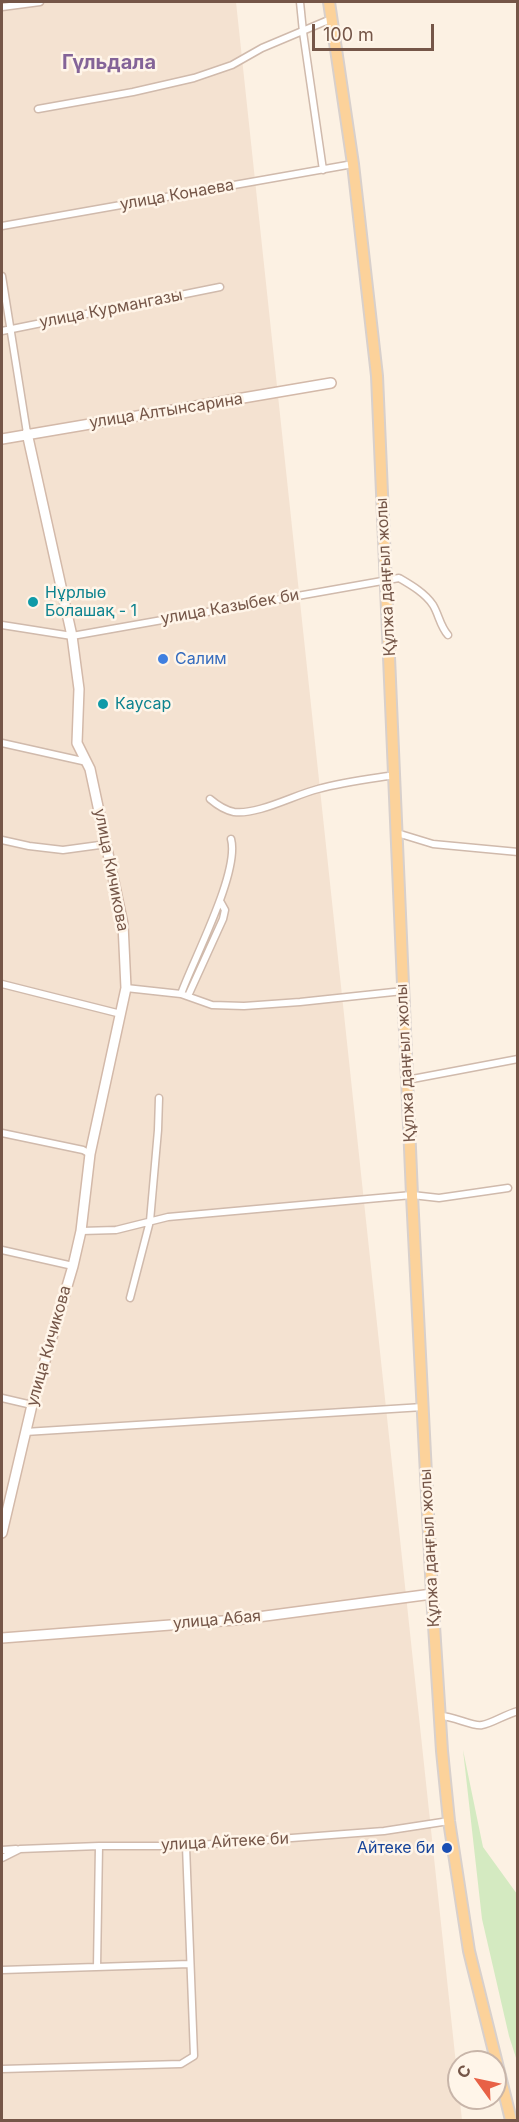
<!DOCTYPE html>
<html>
<head>
<meta charset="utf-8">
<style>
  body { margin:0 }
  #map { position:relative; width:519px; height:2122px; overflow:hidden; background:#fcf1e3; font-family:Inter,sans-serif }
  canvas { display:block }
  .frame { position:absolute; inset:0; border:3px solid #755648; pointer-events:none }
  .north { position:absolute; left:447px; top:2050px; width:60px; height:60px; box-sizing:border-box; background:#fff5e9; border:2px solid #c8b5a9; border-radius:50%; rotate:303deg; font-size:16px; font-weight:700; line-height:24px; text-align:center; color:#755648 }
  .north::after { content:''; display:block; margin:auto; width:21px; height:27px; background:#e86146; clip-path:polygon(50% 0,100% 100%,50% 72%,0 100%) }
  .scale { position:absolute; left:312px; top:24px; width:122px; height:27px; box-sizing:border-box; border:3px solid #755648; border-top:0; padding-left:8px; font-size:18px; line-height:21px; white-space:nowrap; color:#755648; -webkit-text-stroke:4px #fff5e9; paint-order:stroke }
</style>
</head>
<body>
<div id="map">
<canvas width="519" height="2122"></canvas>
<div class="frame"></div>
<div class="north">С</div>
<div class="scale">100 m</div>
</div>
<script>
const ctx = document.querySelector('canvas').getContext('2d');
ctx.lineJoin = 'round';
function fillPath(path, color) { ctx.fillStyle = color; ctx.fill(path, 'evenodd'); }
function stroke(path, color, width, dash) { ctx.strokeStyle = color; ctx.lineWidth = width; ctx.lineCap = dash ? 'butt' : 'round'; ctx.setLineDash(dash || []); ctx.stroke(path); }
function label(font, color, halo, rows, align = 'center') {
  ctx.font = font + ' Inter,sans-serif'; ctx.lineWidth = 5; ctx.setLineDash([]); ctx.textBaseline = 'middle'; ctx.strokeStyle = halo; ctx.fillStyle = color; for (const [text, x, y, turn = 0] of rows) {
    ctx.save(); ctx.translate(x, y); ctx.rotate((+turn || 0) * Math.PI / 180); ctx.textAlign = isNaN(turn) ? turn : align; if (halo) ctx.strokeText(text, 0, 0); ctx.fillText(text, 0, 0); ctx.restore();
  }
}
fillPath(new Path2D(`
  M2,2H236L462,2120H2Z`), '#f4e2d1');
fillPath(new Path2D(`
  M463,1750L483,1847L517,1894V2061L509,2036L482,1919Z`), '#d4eac1');
const street = new Path2D(`
  M300,2L303,32L323,170
  M2,7L40,2
  M38,109L133,92L194,78L232,65L262,48L331,19
  M2,226L353,164
  M2,276L27,433
  M2,331L220,287
  M2,625L72,636L399,578C411,585 425,593 433,605C439,615 440,626 448,635
  M2,743L87,762
  M210,799C217,805 224,810 234,812C258,815 294,795 318,789C343,782 369,779 395,775
  M397,833L433,844L518,852
  M2,840L29,846L63,850L107,844
  M2,984L121,1014
  M126,988L181,994L212,1005L244,1006L300,1002L403,991
  M181,994C193,960 240,872 231,839
  M188,996L223,919L225,910L220,901
  M407,1080L518,1059
  M2,1133L83,1150L90,1154
  M81,1231L116,1230L168,1217L412,1195L439,1198L508,1188
  M2,1250L73,1266
  M130,1298L150,1221L158,1130L159,1098
  M2,1398L32,1405
  M25,1432L423,1407
  M440,1716C454,1716 473,1727 482,1725C491,1724 506,1714 518,1711
  M2,1850L16,1849
  M2,1858L20,1849L99,1846H186L384,1831L449,1821
  M97,1967L99,1846
  M2,1970L190,1964
  M2,2069L181,2064L194,2056L186,1846`);
const secondary = new Path2D(`
  M2,439L331,383
  M2,1533L32,1405L73,1266L81,1231L90,1154L126,988L123,924L90,769L77,743L79,689L72,636L27,433
  M2,1638L235,1620L432,1594`);
const primary = new Path2D(`
  M329,2L353,164L377,376L412,1195L432,1594L442,1751L449,1821L469,1951L511,2120`);
stroke(street, '#d0baac', 9);
stroke(secondary, '#d3b9a9', 12);
stroke(primary, '#d8d0cc', 14);
stroke(street, '#fff', 6);
stroke(secondary, '#fff', 9);
stroke(primary, '#fcd29a', 10);
for (const [x, y, r, color] of [
  [33,602,6,"#0f9aa8"],
  [163,659,6,"#3f7fe0"],
  [103,704,6,"#0f9aa8"],
  [447,1848,6,"#1a4fb4"]
]) { const dot = new Path2D(); dot.arc(x, y, r, 0, 2 * Math.PI); ctx.fillStyle = color; ctx.fill(dot); stroke(dot, '#fff5e9', 2); }
label('16px', '#755648', '#fff5e9', [
  ["улица Конаева",177,195,-10],
  ["улица Курмангазы",111,309,-11],
  ["улица Алтынсарина",166,411,-9],
  ["Құлжа даңғыл жолы",386,577,-93],
  ["улица Казыбек би",230,607,-10],
  ["улица Кичикова",111,870,79],
  ["Құлжа даңғыл жолы",406,1063,-93],
  ["улица Кичикова",49,1346,-74],
  ["Құлжа даңғыл жолы",430,1548,-93],
  ["улица Абая",217,1620,-5],
  ["улица Айтеке би",225,1842,-3]
]);
label('16px', '#0d838f', '#fff5e9', [
  ["Нұрлыө",45,593],
  ["Болашақ - 1",45,611],
  ["Каусар",115,704]
], 'left');
label('16px', '#366cbe', '#fff5e9', [
  ["Салим",175,659]
], 'left');
label('16px', '#164399', '#fff5e9', [
  ["Айтеке би",435,1848]
], 'right');
label('bold 20px', '#846498', '#fff5e9', [
  ["Гүльдала",109,63]
]);
</script>
</body>
</html>
